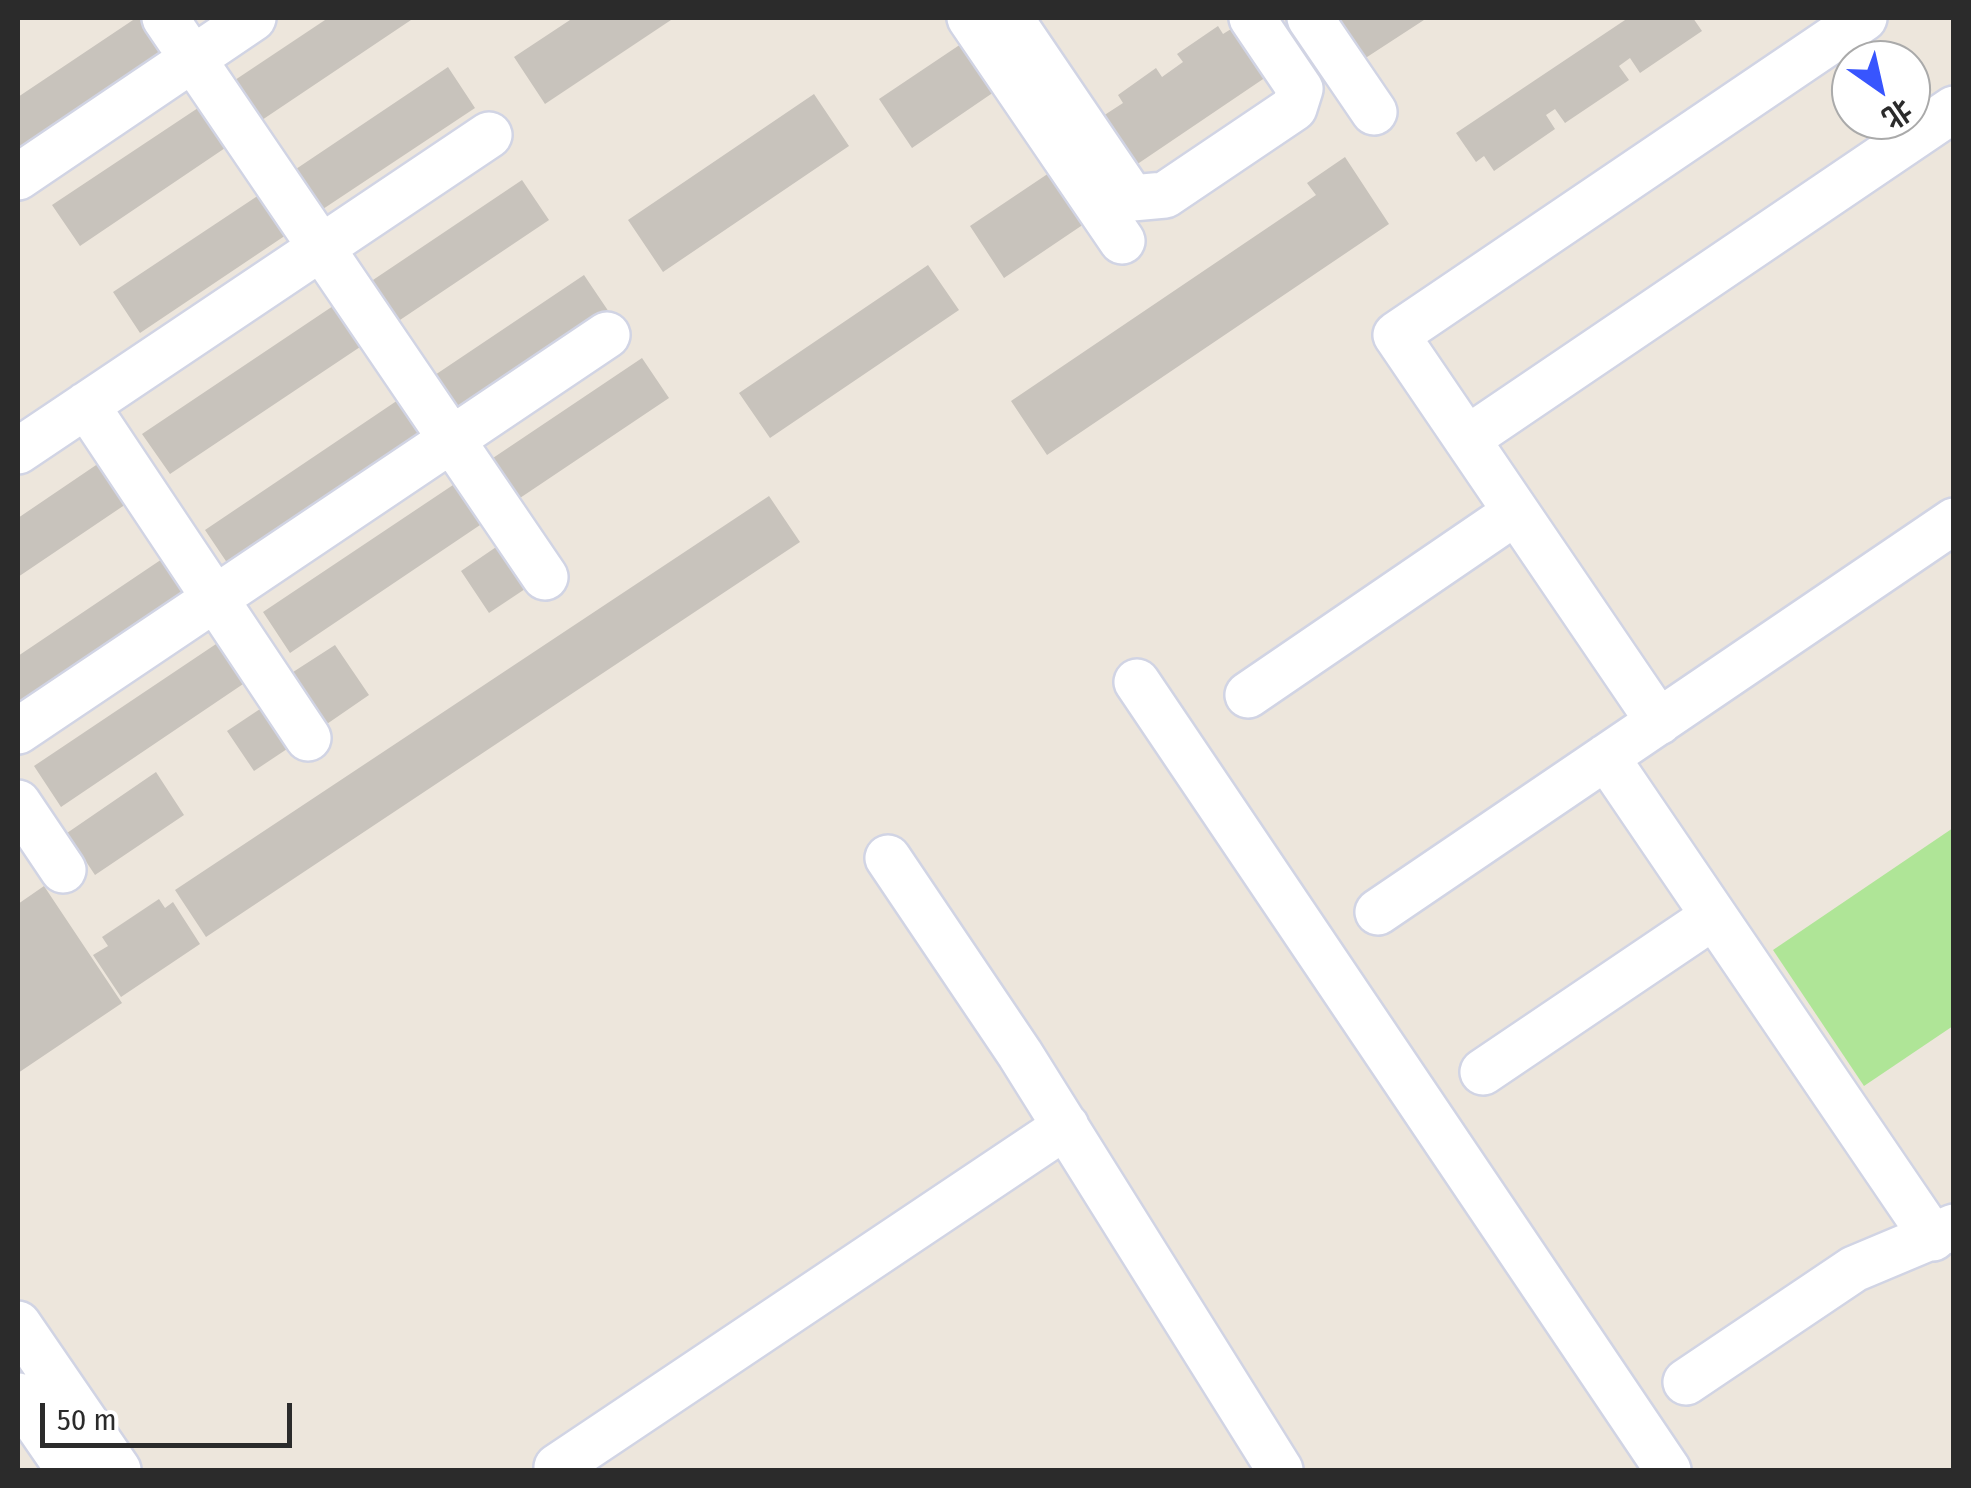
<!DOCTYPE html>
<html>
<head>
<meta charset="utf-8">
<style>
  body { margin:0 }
  #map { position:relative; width:1971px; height:1488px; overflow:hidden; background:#ede6dc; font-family:"Fira Sans Condensed","Noto Sans SC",sans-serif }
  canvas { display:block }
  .frame { position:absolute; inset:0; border:20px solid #2b2b2b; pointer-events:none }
  .north { position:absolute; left:1831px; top:40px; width:100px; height:100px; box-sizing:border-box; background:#fff; border:2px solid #aaa; border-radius:50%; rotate:146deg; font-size:28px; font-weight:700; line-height:40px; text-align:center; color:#2b2b2b }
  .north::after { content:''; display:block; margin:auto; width:35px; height:45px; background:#3855fe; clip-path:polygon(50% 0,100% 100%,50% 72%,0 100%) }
  .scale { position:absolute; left:40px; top:1403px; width:252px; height:45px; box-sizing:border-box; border:5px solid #2b2b2b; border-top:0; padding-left:12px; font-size:30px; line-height:35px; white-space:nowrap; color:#2b2b2b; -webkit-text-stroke:8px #fff; paint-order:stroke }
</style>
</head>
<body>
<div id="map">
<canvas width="1971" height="1488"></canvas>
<div class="frame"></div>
<div class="north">北</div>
<div class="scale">50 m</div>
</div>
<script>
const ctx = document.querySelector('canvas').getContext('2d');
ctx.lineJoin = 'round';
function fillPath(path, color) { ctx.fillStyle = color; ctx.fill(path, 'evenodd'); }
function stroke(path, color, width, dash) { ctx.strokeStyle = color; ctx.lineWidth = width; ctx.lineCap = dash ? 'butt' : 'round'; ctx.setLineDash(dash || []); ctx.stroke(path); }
fillPath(new Path2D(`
  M1953,828V1026L1864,1086L1773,950Z`), '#afe597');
fillPath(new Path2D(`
  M136,18H145L169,54L18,155V97Z
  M328,18H414L262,120L235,80Z
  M573,18H674L545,104L514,57Z
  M1337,18H1427L1364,59Z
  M1628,18H1693L1702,31L1640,73L1630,58L1619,66L1629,80L1565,123L1555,109L1546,115L1555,129L1494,171L1484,156L1476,162L1456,133Z
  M1239,24L1272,73L1136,165L1103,116L1123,103L1118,95L1156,68L1162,77L1183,62L1177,54L1218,26L1223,34Z
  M961,44L994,92L912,148L879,99Z
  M448,67L475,108L323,209L296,169Z
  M814,94L849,146L663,272L628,220Z
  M204,104L231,144L80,246L52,205Z
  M1345,157L1389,224L1047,455L1011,401L1316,195L1307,183Z
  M1049,173L1084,224L1004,278L970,226Z
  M522,180L549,220L397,322L370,282Z
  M265,191L292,231L140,333L113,292Z
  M928,265L959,310L770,438L739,393Z
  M584,275L611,315L459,417L432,377Z
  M339,302L366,343L170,474L142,434Z
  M642,358L669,398L517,500L490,460Z
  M401,398L428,438L232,570L205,530Z
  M105,459L132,500L18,577V518Z
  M459,481L486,521L290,653L263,612Z
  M769,496L800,542L206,937L175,890Z
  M502,543L531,585L489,613L461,571Z
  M168,555L195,595L18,715V656Z
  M225,638L252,678L61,807L34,766Z
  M335,645L369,695L324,726L290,674Z
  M269,703L296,743L254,771L227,731Z
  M156,772L184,815L95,875L67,833Z
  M44,886L122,1003L18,1073V904Z
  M159,899L165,908L173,902L200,944L121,997L93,955L108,946L102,937Z`), '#c8c3bc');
const minor = new Path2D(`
  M165,18L545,577
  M970,18L1122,241
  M1010,18L1132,198L1165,195L1294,108L1300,89L1252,18
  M1310,18L1374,112
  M18,177L253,18
  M86,405L308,738
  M1467,439L1954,109
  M18,451L489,135
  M1137,682L1668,1470
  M1248,695L1516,512
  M1659,722L1396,335L1864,18
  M18,731L607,335
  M1606,757L1933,1238
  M18,803L63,870
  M888,858L1020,1054L1280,1470
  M1378,912L1954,521
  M1483,1072L1714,916
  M18,1324L118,1470
  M1686,1382L1854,1269L1954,1227
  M18,1396L69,1470
  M557,1467L1066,1126`);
stroke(minor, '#d1d4e4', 50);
stroke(minor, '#fff', 45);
</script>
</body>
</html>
